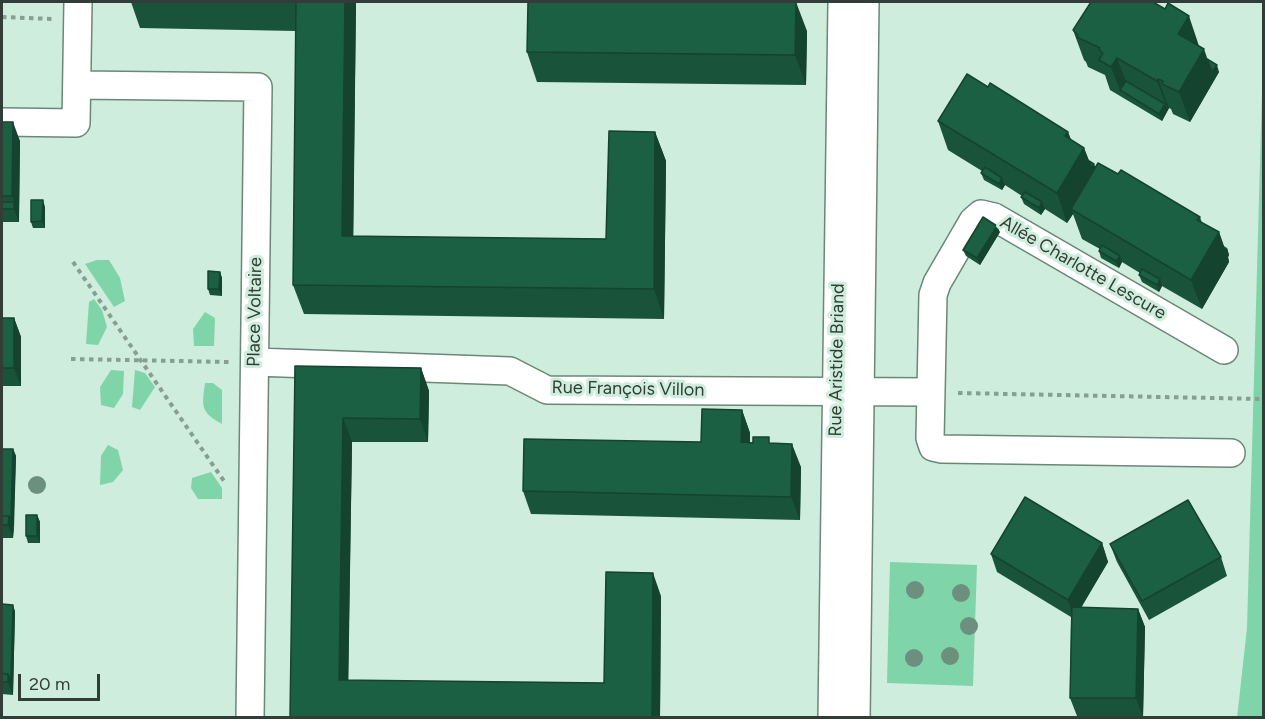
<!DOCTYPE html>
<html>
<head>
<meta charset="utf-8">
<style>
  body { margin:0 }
  #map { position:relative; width:1265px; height:719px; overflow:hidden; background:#ceeddc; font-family:Figtree,sans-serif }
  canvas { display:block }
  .frame { position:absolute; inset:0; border:3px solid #313d36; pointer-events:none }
  .scale { position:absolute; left:18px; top:674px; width:82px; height:27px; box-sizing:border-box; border:3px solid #313d36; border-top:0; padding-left:8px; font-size:18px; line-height:21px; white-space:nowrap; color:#313d36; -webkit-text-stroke:4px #ceeddc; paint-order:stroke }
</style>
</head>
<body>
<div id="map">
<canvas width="1265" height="719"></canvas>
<div class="frame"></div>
<div class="scale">20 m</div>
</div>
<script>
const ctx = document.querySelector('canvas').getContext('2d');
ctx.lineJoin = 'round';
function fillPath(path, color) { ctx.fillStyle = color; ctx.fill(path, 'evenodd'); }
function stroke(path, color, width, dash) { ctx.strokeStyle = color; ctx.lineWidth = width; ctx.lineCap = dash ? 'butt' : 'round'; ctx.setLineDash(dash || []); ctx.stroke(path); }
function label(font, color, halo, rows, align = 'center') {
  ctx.font = font + ' Figtree,sans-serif'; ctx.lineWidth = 6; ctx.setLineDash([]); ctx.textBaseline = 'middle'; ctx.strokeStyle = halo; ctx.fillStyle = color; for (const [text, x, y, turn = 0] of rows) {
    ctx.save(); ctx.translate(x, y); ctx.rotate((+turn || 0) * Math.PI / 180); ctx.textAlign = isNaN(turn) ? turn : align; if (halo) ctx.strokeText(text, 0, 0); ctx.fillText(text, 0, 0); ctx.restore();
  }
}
fillPath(new Path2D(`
  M1263,55L1264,717L1237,718L1247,628Z
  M97,260H109L120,278L125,301L114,307L85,264Z
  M94,299L102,310L107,327L98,345L86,344L89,302Z
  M205,312L215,318L214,346H194L193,329Z
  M111,370L124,371L123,394L114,408L101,405L100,387Z
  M135,370L145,373L155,387L140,410L132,407Z
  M205,383H213L222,390V424C200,412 202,406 205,383Z
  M108,445L118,450L123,470L113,482L100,485L101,456Z
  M211,472L222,488V499H198L191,488L192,478Z
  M890,562L977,565L973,686L887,683Z`), '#80d4aa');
const minor = new Path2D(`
  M77,85L258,87L250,718
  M2,122L76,123L78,2
  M1224,350L994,217L981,214L973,221L937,283L933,295L930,438L933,447L942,449L1231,453
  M255,362L510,371L547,390L931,392
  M832,718L842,2
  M856,718L865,2`);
stroke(minor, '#6c8778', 30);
stroke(new Path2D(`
  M2,17L53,19
  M73,262L226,484
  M71,359L230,362
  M958,393L1264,399`), '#879e91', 4, [4.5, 4.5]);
stroke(minor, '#fff', 27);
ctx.fillStyle = '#6d907e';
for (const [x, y] of [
  [37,485],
  [915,590],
  [961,593],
  [969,626],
  [950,656],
  [914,658]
]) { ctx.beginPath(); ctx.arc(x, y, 9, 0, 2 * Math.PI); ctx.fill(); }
fillPath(new Path2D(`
  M131,2H356L353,236L606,239L655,132L666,161L664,319L304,314L293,285L296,31L140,28Z
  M1073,30L1199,46L1207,59L1219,72L1190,122L1173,114L1171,109L1169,108L1162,121L1110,90L1105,75L1088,67L1086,62L1084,60Z
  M807,31L806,85L537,82L527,52Z
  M988,87L1068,132L1071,140L1084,148L1089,161L1096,167L1118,174L1200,217L1202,223L1219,232L1224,246L1227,248L1229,255L1228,257L1229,262L1202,309L1162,286L1159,292L1142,282L1139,275L1140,273L1122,262L1119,268L1101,258L1099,251L1100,249L1082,239L1073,214L1067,223L1045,209L1041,215L1024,204L1021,197L1022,196L1005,185L1002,190L984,180L981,173L982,171L948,150L938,121Z
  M2,122L20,141L19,222H2Z
  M45,207V228H33L31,222Z
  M1000,232L980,265L966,256L963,250Z
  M220,272L222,278V296L210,295L208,289Z
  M2,318H14L21,337V386H2Z
  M295,366L421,368L429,391L428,442H352L348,681L604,683L661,596L660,717H290Z
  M742,410L750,433V443H771L801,467L800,520L531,514L523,491L701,442Z
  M2,449H13L16,456L13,538H2Z
  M37,515L40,522V543H28L26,536Z
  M1102,543L1108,562L1081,608L1138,609L1145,627L1143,717L1077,716L1070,698L1071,617L997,572L991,554Z
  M1110,544L1221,557L1227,576L1149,620L1117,562Z
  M2,604L15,611L13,695L2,694Z`), '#18533a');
fillPath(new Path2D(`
  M345,2H356L353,266L342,236Z
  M796,2L807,31L806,85L795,55Z
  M1189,16L1199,46L1191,59L1174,32Z
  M1204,49L1212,72L1217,65L1219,72L1190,122L1179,92Z
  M1117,58L1128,87L1120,90L1111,67Z
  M1158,79L1169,108L1168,110L1157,81Z
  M1165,104L1168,110L1162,121L1159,114Z
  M13,122L20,141L19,215L12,196Z
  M655,132L666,161L664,319L654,289Z
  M1068,132L1078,158L1084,148L1092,168L1094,164L1097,171L1071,209L1073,214L1067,223L1057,193L1065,136Z
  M1002,178L1005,185L1002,190L999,184Z
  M43,200L45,207V228L42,221Z
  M14,202L19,215V222L14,209Z
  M1042,202L1045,209L1041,215L1039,208Z
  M997,226L1000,232L980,265L977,258Z
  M1219,232L1225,250L1227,248L1229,255L1228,257L1229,262L1202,309L1191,280Z
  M1120,256L1122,262L1119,268L1116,261Z
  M220,272L222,278V296L219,289Z
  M1160,279L1162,286L1159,292L1157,285Z
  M14,318L21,337V386L14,368Z
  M421,368L429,391L428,442L420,419Z
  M742,410L750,433V459L741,442Z
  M343,418L352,442L348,704L339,680Z
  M792,444L801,467L800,520L791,497Z
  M13,449L16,456L14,529L11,523Z
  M37,515L40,522V543L37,536Z
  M9,516L14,529L13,538L8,525Z
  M1102,543L1108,562L1074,619L1068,600Z
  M653,573L661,596L660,717H652Z
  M13,605L15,611L13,695L8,682Z
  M1138,609L1145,627L1143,717L1136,698Z`), '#14432f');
const building = new Path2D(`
  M296,2H345L342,236L606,239L609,131L655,132L654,289L293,285Z
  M528,2H796L795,55L527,52Z
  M1091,2H1153L1165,9L1168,3L1189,16L1178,34L1204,49L1179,92L1162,84L1163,81L1158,79L1157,81L1117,58L1111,67L1099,60L1103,53L1099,50L1100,48L1077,37L1078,35L1073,30Z
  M1207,59L1217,65L1212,72Z
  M967,74L988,87L990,83L1068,132L1065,136L1084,148L1057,193L938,121Z
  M1126,81L1165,104L1159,114L1120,90Z
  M2,122H13L12,196H2Z
  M1089,161L1094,164L1092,168Z
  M1098,163L1118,174L1121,170L1200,217L1197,220L1219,232L1191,280L1071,209Z
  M985,167L1002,178L999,184L981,173Z
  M1025,192L1042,202L1039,208L1021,197Z
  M31,200H43L42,221L31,222Z
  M2,202H14V209H2Z
  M983,217L997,226L977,258L963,250Z
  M1102,245L1120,256L1116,261L1099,251Z
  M1142,269L1160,279L1157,285L1139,275Z
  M208,271L220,272L219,289H208Z
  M2,318H14V368H2Z
  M295,366L421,368L420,419L343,418L339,680L604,683L606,572L653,573L652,717H290Z
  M702,409L742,410L741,442L753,443V437H769V443L792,444L791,497L523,491L524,439L701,442Z
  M2,449H13L11,523L9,516H2Z
  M1025,497L1102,543L1068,600L991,554Z
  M1188,500L1221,557L1142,601L1110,544Z
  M26,515H37V536H26Z
  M2,516H9L8,525H2Z
  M2,604L13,605L11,681L8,674H2Z
  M1072,607L1138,609L1136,698H1070Z
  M2,674H8V682H2Z`);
fillPath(building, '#1c6043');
stroke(building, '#14432f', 1.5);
label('18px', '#313d36', '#ceeddc', [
  ["Allée Charlotte Lescure",1083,268,30],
  ["Place Voltaire",255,312,-89],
  ["Rue Aristide Briand",837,360,-89],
  ["Rue François Villon",628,389,1]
]);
</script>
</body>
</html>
